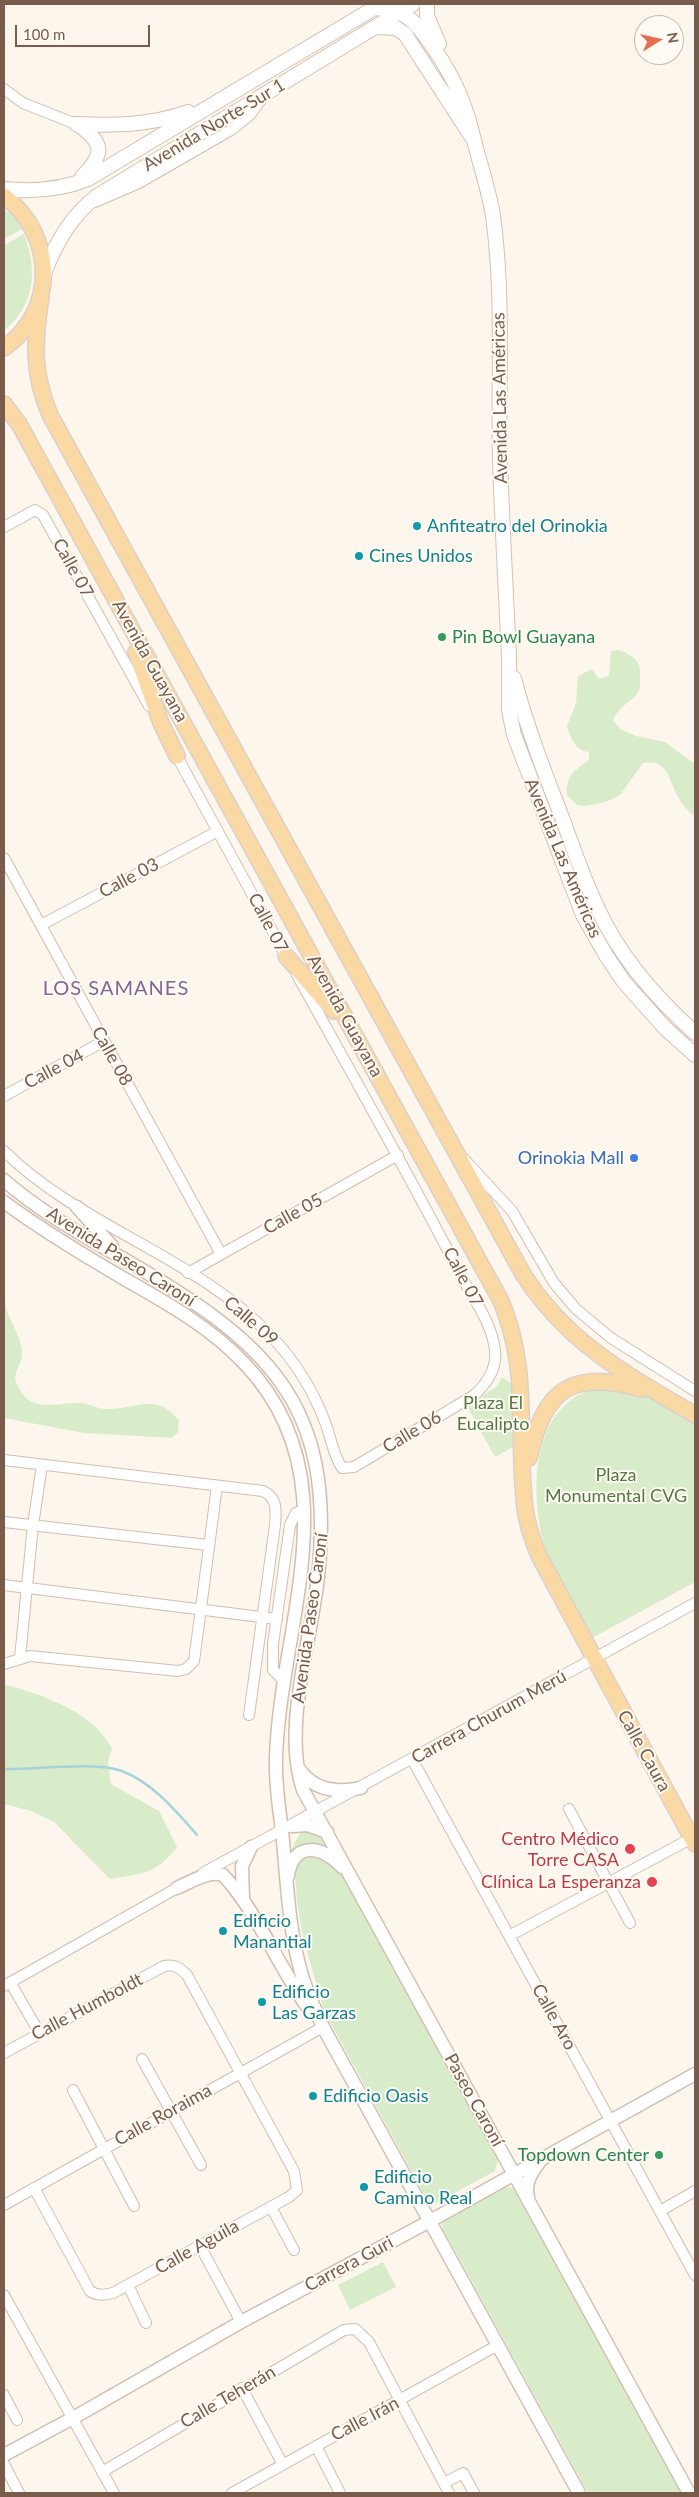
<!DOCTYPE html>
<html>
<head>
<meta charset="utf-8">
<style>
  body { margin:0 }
  #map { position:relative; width:699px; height:2497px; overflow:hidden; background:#fdf6ec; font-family:Lato,sans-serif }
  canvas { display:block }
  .frame { position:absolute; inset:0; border:5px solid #7a5c4d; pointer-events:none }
  .north { position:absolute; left:634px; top:15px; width:50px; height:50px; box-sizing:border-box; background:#fffaf3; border:1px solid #cabbb1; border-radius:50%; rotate:81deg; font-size:14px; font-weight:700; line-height:20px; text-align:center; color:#7a5c4d }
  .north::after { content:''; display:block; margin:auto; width:18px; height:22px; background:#e76f51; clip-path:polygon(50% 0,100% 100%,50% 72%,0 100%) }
  .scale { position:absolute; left:15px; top:25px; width:135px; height:22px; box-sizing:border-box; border:2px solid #7a5c4d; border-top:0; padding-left:6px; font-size:15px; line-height:18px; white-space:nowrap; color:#7a5c4d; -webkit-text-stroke:4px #fffaf3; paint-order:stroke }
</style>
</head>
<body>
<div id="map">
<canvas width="699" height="2497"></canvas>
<div class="frame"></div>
<div class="north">N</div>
<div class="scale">100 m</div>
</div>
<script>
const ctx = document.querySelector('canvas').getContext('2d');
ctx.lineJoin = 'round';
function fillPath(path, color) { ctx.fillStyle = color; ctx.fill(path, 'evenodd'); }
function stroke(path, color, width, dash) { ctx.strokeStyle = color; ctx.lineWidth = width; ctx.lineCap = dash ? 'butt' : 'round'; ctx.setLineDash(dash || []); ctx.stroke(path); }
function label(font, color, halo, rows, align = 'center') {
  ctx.font = font + ' Lato,sans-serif'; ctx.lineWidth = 4; ctx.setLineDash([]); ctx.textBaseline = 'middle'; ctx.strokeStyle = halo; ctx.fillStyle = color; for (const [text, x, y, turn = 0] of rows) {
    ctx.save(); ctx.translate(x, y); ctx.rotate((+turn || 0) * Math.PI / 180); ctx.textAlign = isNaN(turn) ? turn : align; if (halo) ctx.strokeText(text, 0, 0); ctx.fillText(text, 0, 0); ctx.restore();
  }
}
fillPath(new Path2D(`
  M4,209L14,217L22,229L4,239Z
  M24,234C38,270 35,305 4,331V245Z
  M620,650C636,658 641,660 640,679C640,683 640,687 639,691C632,703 621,703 613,720L620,729L636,736L665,742L695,764V817C687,810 681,803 676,793C668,776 666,758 643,763L620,795L606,802L586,806L577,805L567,795C566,775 574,771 589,760V752C575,751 571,738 567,726L576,703L578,676L592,669L599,679L609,676L611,651Z
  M4,1294C5,1301 6,1310 9,1316C14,1328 21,1339 22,1352C24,1364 11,1371 17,1384C30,1415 56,1402 80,1403C90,1404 100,1410 110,1409C138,1408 159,1393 179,1421L178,1432L172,1438L84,1433L4,1418Z
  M502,1377L512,1384L513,1447L495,1457L467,1406L496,1387Z
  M602,1387L638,1391L666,1405L695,1425V1582L592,1638C576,1609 556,1580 546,1550C528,1494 530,1399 602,1387Z
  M4,1684C42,1695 93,1711 112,1749L108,1761L111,1784L159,1811L177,1847C155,1875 144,1873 110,1879L54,1822L31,1811L4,1804Z
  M302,1829L320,1834L329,1845L309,1844L291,1856L290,1852Z
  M307,1855L335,1862L498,2160L495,2171L436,2203L429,2202L426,2198L324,2011L303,1937L297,1902L295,1872L299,1862Z
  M505,2186L513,2188L682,2493H588L443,2229L442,2224L446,2219Z
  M383,2262L396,2287L350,2310L338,2285Z`), '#d8ecc9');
stroke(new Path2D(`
  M4,1769C36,1770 93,1761 122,1771C153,1783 176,1811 197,1835`), '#a5d3da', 2.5);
const minor = new Path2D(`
  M4,89L23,103L76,124
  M95,202L139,183L231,130L250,115L263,97
  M4,527L35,510L43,515L149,706
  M174,751L288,960
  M4,858L221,1254
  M41,925L218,831
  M4,1096L104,1041
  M4,1151C81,1227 197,1257 271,1336C295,1361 313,1390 325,1422C331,1437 333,1455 342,1468L354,1467L473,1396C487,1384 497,1369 495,1350C491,1319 470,1295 457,1268C406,1169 351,1072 297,975
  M465,1160L512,1211L554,1283L576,1309L611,1338L695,1391
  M188,1273L398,1155
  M4,1460L263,1491C278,1498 276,1511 275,1525L249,1715
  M4,1522L208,1545
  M4,1585L277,1619
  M20,1658L33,1525L42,1465
  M4,1664L30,1656L178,1671L186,1669L194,1661L217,1486
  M285,1682L273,1670V1644L290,1525L296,1513L305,1509
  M412,1759L695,2275
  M569,1809L630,1923
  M203,1873L695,1603
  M509,1936L692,1838
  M10,1982L39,2032
  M4,1986L184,1884
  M4,2053L164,1966C175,1964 180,1968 187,1975L294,2171L297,2190L289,2197L113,2293C104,2295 97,2296 90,2291L34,2188
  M142,2059L201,2165
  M73,2090L134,2206
  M4,2205L323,2027
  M271,2207L294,2250
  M660,2211L695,2191
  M200,2246L241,2322
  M128,2285L146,2323
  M4,2295L114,2493
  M242,2388L282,2463
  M4,2395L17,2420
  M316,2446L340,2493
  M4,2464L19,2493
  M102,2472L344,2330L355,2329L369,2342L449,2493
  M444,2483L463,2473L474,2493
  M232,2493L498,2345`);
const tertiary = new Path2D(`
  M4,1180C39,1211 81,1234 122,1258C265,1341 337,1400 318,1577C311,1642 282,1729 303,1790L689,2493
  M4,1202C43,1231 85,1256 128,1281C169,1304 212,1329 244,1363C354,1477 280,1623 276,1758C275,1783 279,1807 282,1831C287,1879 288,1926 301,1972C306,1991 315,2009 323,2027L579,2493
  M77,1207L112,1246
  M299,1769C314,1791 337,1793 361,1788
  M292,1826L308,1825L327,1832
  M288,1876C293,1840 323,1846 342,1867
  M177,1888C190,1882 209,1870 223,1875C258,1912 279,1969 311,2012
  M243,1899L242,1866L251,1847
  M528,2197C524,2183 532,2172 540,2161
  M4,2455L73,2418L241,2322L430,2221L695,2074`);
const secondary = new Path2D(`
  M427,4V16L439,44
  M374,8C410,10 417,24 435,50C455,79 466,106 474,140C480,165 489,190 493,216C504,296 498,378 500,458C502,524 506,591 509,658V710L514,735L583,915L607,957L624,982L665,1028L695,1055
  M377,27L396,28L405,34L471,136
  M76,124C116,126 150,125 188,112
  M77,124C104,142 105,154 82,177
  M4,189C33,192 60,190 88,179L381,4
  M44,274C55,244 72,215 97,196L413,4
  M514,678C525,722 541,764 558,807C571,841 582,876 598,909C620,957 656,998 695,1033`);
const primary = new Path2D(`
  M4,196C55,234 58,310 4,348
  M41,297C34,342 32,372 50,415L523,1274C567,1343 627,1375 695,1415
  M4,404L19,424L501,1301C531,1373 516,1434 525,1508C527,1525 533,1541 539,1556L695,1844
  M136,652L161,723L177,756
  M286,956L334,1011
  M529,1458C544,1388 573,1369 642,1389`);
stroke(minor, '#d1beb0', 12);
stroke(tertiary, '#d1beb0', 15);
stroke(secondary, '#d6c0b0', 16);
stroke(primary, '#dad1cd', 18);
stroke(minor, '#fff', 10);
stroke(tertiary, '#fff', 12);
stroke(secondary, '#fff', 14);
stroke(primary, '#fbd9a5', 15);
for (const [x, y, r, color] of [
  [417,526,5,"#0f9aa8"],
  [359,556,5,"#0f9aa8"],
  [442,637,5,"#2e9e5b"],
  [634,1158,5,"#3f7fe0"],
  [630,1849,6,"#e0444e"],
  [652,1882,6,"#e0444e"],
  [223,1931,5,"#0f9aa8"],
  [262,2002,5,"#0f9aa8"],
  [313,2096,5,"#0f9aa8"],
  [659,2155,5,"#2e9e5b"],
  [364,2187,5,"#0f9aa8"]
]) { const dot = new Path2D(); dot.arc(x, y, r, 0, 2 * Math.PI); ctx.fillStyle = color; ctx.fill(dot); stroke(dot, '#fffaf3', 2); }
label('18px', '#7a5c4d', '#fffaf3', [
  ["Avenida Norte-Sur 1",214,125,-31],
  ["Avenida Las Américas",500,398,-91],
  ["Calle 07",73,568,61],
  ["Avenida Guayana",150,661,61],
  ["Avenida Las Américas",563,858,67],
  ["Calle 03",129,878,-28],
  ["Calle 07",268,923,62],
  ["Avenida Guayana",345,1016,61],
  ["Calle 08",112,1056,61],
  ["Calle 04",54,1069,-28],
  ["Calle 05",293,1214,-29],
  ["Avenida Paseo Caroní",121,1257,32],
  ["Calle 07",463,1277,62],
  ["Calle 09",251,1321,41],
  ["Calle 06",412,1432,-31],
  ["Avenida Paseo Caroní",310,1618,-82],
  ["Carrera Churum Merú",489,1717,-29],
  ["Calle Caura",644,1751,61],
  ["Calle Humboldt",87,2007,-28],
  ["Calle Aro",554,2017,61],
  ["Paseo Caroní",474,2100,61],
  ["Calle Roraima",163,2115,-29],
  ["Calle Aguila",197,2247,-29],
  ["Carrera Guri",349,2264,-28],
  ["Calle Teherán",228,2397,-30],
  ["Calle Irán",365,2419,-28]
]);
label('18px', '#0d838f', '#fffaf3', [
  ["Anfiteatro del Orinokia",427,526],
  ["Cines Unidos",369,556],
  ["Edificio",233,1921],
  ["Manantial",233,1942],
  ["Edificio",272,1992],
  ["Las Garzas",272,2013],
  ["Edificio Oasis",323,2096],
  ["Edificio",374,2177],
  ["Camino Real",374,2198]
], 'left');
label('18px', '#27864d', '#fffaf3', [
  ["Pin Bowl Guayana",452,637],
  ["Topdown Center",649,2155,"right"]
], 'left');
label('18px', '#366cbe', '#fffaf3', [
  ["Orinokia Mall",624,1158]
], 'right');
label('18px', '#537a41', '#fffaf3', [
  ["Plaza El",493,1403],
  ["Eucalipto",493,1424],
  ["Plaza",616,1475],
  ["Monumental CVG",616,1496]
]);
label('18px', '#be3a42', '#fffaf3', [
  ["Centro Médico",619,1839],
  ["Torre CASA",619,1860],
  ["Clínica La Esperanza",641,1882]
], 'right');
ctx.letterSpacing = '1px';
label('20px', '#846695', '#fffaf3', [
  ["LOS SAMANES",116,989]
]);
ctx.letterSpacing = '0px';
</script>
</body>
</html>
